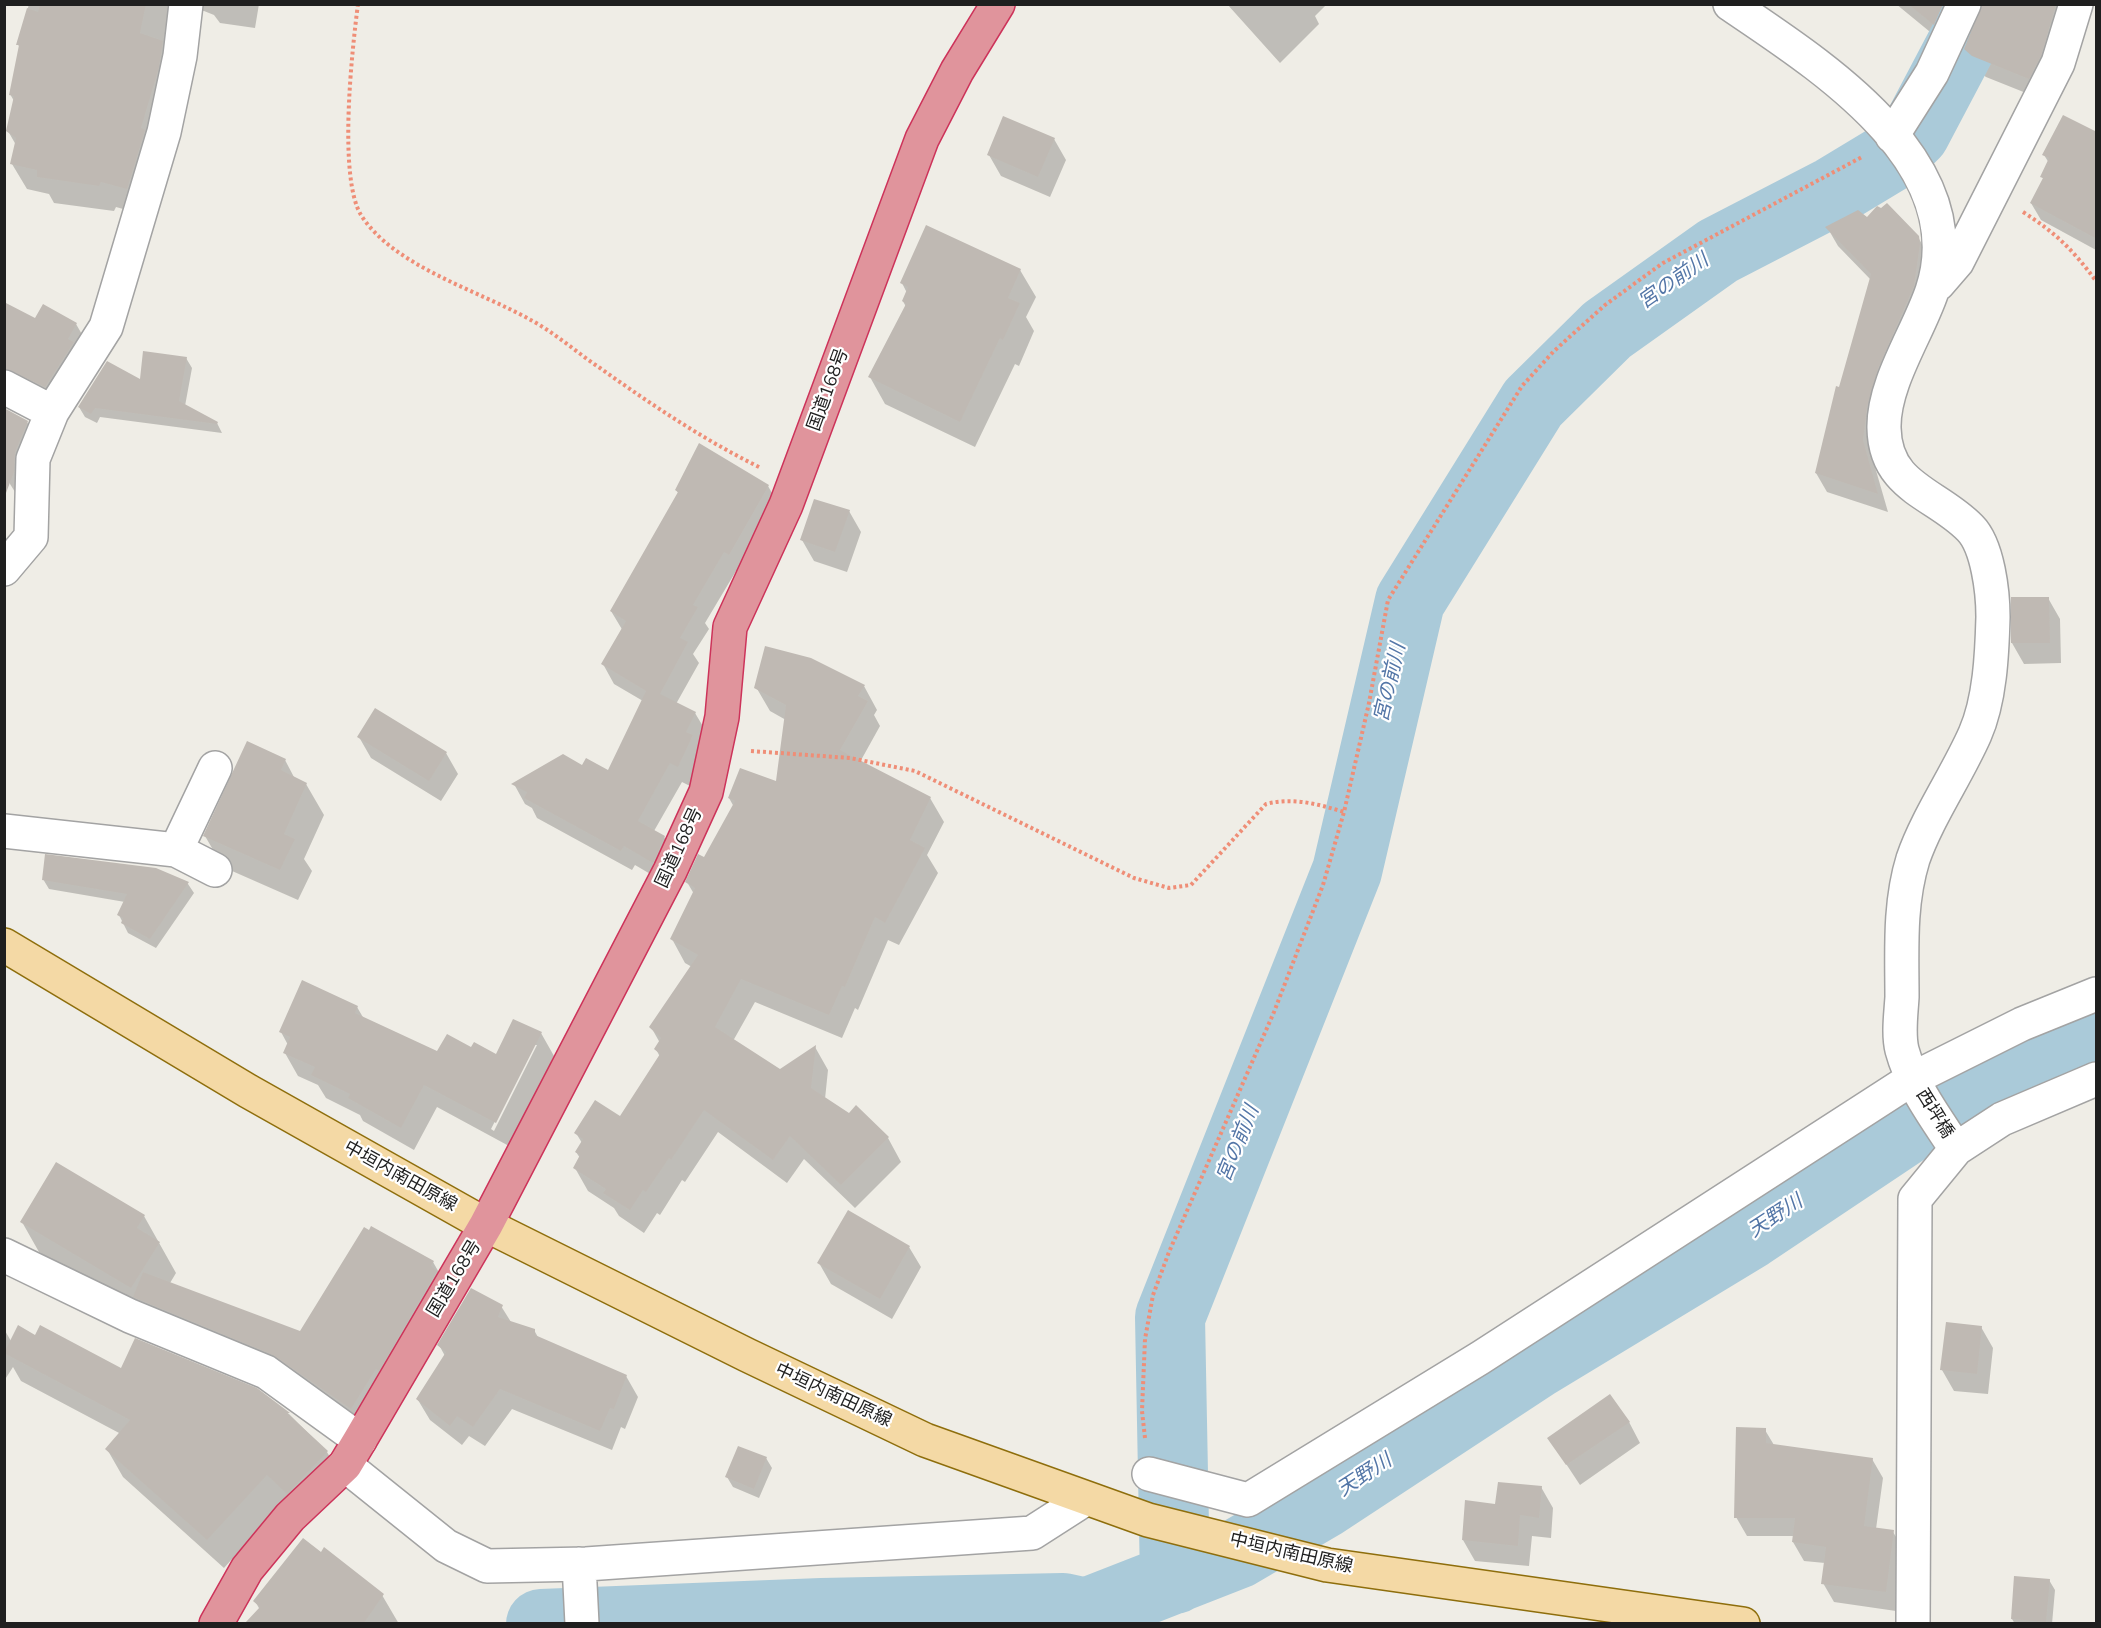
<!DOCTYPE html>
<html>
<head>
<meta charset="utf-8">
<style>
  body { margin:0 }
  #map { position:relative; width:2101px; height:1628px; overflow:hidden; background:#efede6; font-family:"Nunito Sans",sans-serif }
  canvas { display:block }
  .frame { position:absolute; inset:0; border:6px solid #1f1f1f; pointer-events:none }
</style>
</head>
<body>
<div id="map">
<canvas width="2101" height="1628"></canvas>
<div class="frame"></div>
</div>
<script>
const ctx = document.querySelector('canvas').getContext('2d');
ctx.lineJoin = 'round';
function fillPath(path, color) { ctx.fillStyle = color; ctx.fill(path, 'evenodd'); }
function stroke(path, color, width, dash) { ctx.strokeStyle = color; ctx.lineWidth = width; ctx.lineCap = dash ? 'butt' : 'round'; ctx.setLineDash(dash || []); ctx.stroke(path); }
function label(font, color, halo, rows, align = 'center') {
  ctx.font = font + ' "Nunito Sans","Noto Sans JP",sans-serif'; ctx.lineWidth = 4.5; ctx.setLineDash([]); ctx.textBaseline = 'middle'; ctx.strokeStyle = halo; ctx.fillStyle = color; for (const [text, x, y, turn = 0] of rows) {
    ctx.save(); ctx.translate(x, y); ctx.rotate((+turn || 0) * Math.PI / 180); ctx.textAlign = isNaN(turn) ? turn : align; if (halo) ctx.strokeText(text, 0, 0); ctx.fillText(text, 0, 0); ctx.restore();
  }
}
fillPath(new Path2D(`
  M29,4H259L255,28L220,23L214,15L204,11L194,12L141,214L116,207L114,211L54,203L49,194L27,189L12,164L16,145L8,131L14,101L10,94L20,47L18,45Z
  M1227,4H1327L1315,16L1319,24L1280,63Z
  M1896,4H1960L1946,45Z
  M1996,4H2067L2041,99L1986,77L1977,70L1965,49Z
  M2096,134V250L2041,220L2031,203L2044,180L2042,177L2049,163L2044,155Z
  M1054,139L1066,160L1050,197L1001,176L989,155Z
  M1867,219L1918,237L1929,257L1877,427L1873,460L1888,512L1827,492L1816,473L1871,280L1838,246L1827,227Z
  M1020,270L1036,297L1026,317L1034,331L1019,366L1015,364L975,447L885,404L870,377L906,307L903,301L907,293L902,283Z
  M4,303L36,320L76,324L87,343L56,406L4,379Z
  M186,358L192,368L185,406L217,423L222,433L100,417L97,423L85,417L79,407L141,381Z
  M4,410L27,422L33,432L15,492L10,484L4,456Z
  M768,486L780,507L740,574L736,571L705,623L709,629L693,654L699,663L676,704L695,713L707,733L704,756L690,786L682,782L654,831L664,837L676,857L664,882L635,865L632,870L537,818L532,808L525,804L514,784L583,767L608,772L643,701L614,684L603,664L623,631L611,611L679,494L676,490Z
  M849,511L861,532L847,572L814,561L802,540Z
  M2048,598L2060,619L2061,663L2024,664L2012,643Z
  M864,686L877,710L874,715L880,726L860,762L930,798L944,822L927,855L938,873L899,945L888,940L858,1010L855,1008L842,1038L755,1002L733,1041L780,1070L815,1047L828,1070L825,1099L888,1138L901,1162L855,1208L804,1159L787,1183L718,1132L685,1182L682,1180L660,1215L657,1213L644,1233L619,1216L614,1208L588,1191L575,1168L580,1158L576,1152L582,1143L576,1133L620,1118L660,1057L656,1049L660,1043L651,1027L692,967L685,963L672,939L694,894L687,882L705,859L734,807L729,798L777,783L786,720L770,711L756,687Z
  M359,737L446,753L458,774L441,801L371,758Z
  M285,760L295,779L306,784L324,815L304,859L312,871L298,900L223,867L205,836Z
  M156,869L188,884L194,893L156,948L128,933L119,915L125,902L49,889L43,879Z
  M357,1007L364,1019L438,1052L472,1049L497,1057L541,1033L554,1056L509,1146L437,1107L414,1150L363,1121L360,1115L326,1098L318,1085L298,1076L285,1053L288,1045L281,1032ZM534,1045H537L494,1131L491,1129Z
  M144,1216L176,1273L170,1283L300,1333L433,1262L445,1283L363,1429L146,1316L39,1252L22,1222Z
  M909,1247L921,1267L892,1319L831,1284L819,1263Z
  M501,1306L511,1322L534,1330L539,1339L626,1376L638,1397L625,1429L621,1427L612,1450L512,1409L485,1446L469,1436L462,1445L430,1420L418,1400L445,1356L439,1345Z
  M1981,1327L1993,1348L1988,1394L1954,1391L1942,1370Z
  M4,1329L11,1341L36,1337L122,1370L256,1390L289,1414L327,1452L343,1480L283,1502L224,1568L123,1477L107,1449L121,1434L21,1381L13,1367L4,1381Z
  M1629,1422L1640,1443L1580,1485L1549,1438Z
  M1765,1430L1774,1445L1872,1459L1883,1478L1876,1529L1893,1532L1904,1550L1896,1611L1834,1602L1823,1583L1825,1563L1804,1561L1793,1542L1794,1536H1747L1736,1517Z
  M766,1458L772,1468L759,1498L733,1487L727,1477Z
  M1541,1487L1553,1508L1551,1538L1532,1536L1529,1566L1475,1561L1463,1540L1497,1505Z
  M2049,1580L2055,1590L2052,1624H2015L2012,1619Z
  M382,1595L399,1624H247L260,1610L255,1601Z`), '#0003');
stroke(new Path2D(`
  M1175,1579L1170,1317L1347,871L1410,601L1533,403L1607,330L1718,251L1834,191L1892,156L1915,133L1983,4
  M541,1624L822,1613L1063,1608L1086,1613L1237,1554L1324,1503L1537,1363L1750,1234L1952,1099L2032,1057L2096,1032`), '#aacad9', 70);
fillPath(new Path2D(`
  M40,4H146L140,33L163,41L159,67L141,128L145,130L127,189L101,182L99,186L37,177V170L10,164L16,138L6,131L14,96L9,95L19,45H16L27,8L38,12Z
  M1908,4H1943L1934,25Z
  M1982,4H2056L2041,56L2029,79L1972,56L1964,49Z
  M2063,115L2097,132V239L2030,203L2043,178L2040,177L2049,158L2042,155Z
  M1003,116L1055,138L1038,177L987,155Z
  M1887,203L1919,236L1920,244L1914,286L1878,369L1867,407L1863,440L1878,494L1815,473L1836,386L1839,387L1843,373L1871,274L1825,227L1858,210L1867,217L1877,206L1881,208Z
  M926,225L1021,269L1008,298L1020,303L1003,340L1000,338L960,422L868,377L906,304L902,301L908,287L900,283Z
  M4,302L35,318L43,304L77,323L68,339L74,342L45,387L4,368Z
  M143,351L187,357L179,401L218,422L217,424L95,408L91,414L78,407L107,361L140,379Z
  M4,408L28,421L15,452L14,472L6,493Z
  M699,443L769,485L729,555L724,552L693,605L698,607L680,638L688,642L660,694L696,712L686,732L693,735L678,767L670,763L638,821L665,836L653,863L624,846L621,851L524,798L527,792L511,784L563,754L582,765L586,758L608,770L646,691L601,664L626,621L610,611L678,492L675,490Z
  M814,499L850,510L835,552L800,540Z
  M2011,597H2049L2050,643H2011Z
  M765,646L811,658L865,685L858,696L868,701L840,750L931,797L910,840L925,848L885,923L875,917L845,987L842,986L829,1015L741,979L715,1027L780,1069L816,1045L811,1088L849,1113L856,1105L889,1137L841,1185L790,1136L773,1160L704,1110L671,1160L669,1158L646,1192L643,1190L630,1210L603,1193L606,1189L573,1168L580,1155L575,1152L583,1139L574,1133L595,1100L620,1116L660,1054L654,1049L661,1038L649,1027L698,955L670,939L695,888L685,882L698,854L704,857L735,801L728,798L740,768L776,781L786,705L754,688Z
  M375,708L447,752L429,781L357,737Z
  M247,741L286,759L281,770L307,783L284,834L295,839L280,870L203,836Z
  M45,854L156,868L189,882L150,939L121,923L123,918L117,915L127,894L42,880Z
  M302,980L358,1006L355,1013L437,1051L447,1034L471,1047L474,1042L496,1054L513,1019L542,1032L496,1123L424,1085L401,1128L348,1098L350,1094L311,1075L315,1067L283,1053L290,1037L279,1032Z
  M56,1162L145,1215L137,1228L160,1242L131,1288L20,1222Z
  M848,1210L910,1246L880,1299L817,1263Z
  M371,1226L434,1261L431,1266L437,1271L379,1371L376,1369L351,1409L273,1355L133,1297L143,1272L300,1331L364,1227L369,1230Z
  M471,1288L503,1305L498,1317L535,1329V1335L627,1375L614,1409L610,1408L600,1431L500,1389L473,1427L457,1416L450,1426L416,1399L446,1352L437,1345Z
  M1946,1322L1982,1326L1977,1374L1940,1370Z
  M18,1325L35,1335L40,1325L121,1368L135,1338L257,1388L290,1413H287L328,1451L287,1494L267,1475L207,1540L105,1449L130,1420L4,1353Z
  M1610,1394L1630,1422L1566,1465L1547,1438Z
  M1736,1427L1766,1428V1443L1873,1458L1864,1526L1894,1530L1886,1592L1821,1584L1826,1547L1792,1542L1795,1518H1734Z
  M738,1446L767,1457L754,1489L725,1477Z
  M1498,1482L1542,1486L1539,1518L1520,1515L1518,1546L1462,1540L1465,1500L1495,1504Z
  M303,1538L321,1552L324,1547L384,1594L364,1623H245L260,1607L253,1601Z
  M2014,1576L2050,1579L2046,1622L2011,1619Z`), '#bfb9b3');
const minor = new Path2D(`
  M1730,4C1820,65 1975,162 1932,291C1918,333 1883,383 1884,428C1885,488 1936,493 1970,528C1988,546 1993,593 1993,617C1992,654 1990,700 1975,734C1957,775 1927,818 1913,859C1899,904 1902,951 1902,997C1901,1014 1898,1034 1902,1050C1912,1087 1936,1118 1956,1149
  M1892,136L1932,73L1964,4
  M1938,284L1957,262L2058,63L2076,4
  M4,387L52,412
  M4,569L31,537L33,459L52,412L106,327L164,132L180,56L186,4
  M4,831L176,850L215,870
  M176,850L215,768
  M4,1255L130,1316L266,1372L360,1440
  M345,1465L446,1546L487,1566L586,1564L1032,1533L1085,1499
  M1149,1474L1248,1500L1480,1358L1912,1079L2022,1024L2096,994
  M579,1564L582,1624
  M1913,1624L1915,1199L1956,1149L2002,1119L2096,1079`);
const major = new Path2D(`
  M4,945L248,1091L486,1225L747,1355L925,1440L1148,1520L1327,1565L1743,1624`);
const highway = new Path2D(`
  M216,1624L247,1569L290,1517L345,1465L360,1440L486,1225L670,871L706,792L722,717L730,627L786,505L922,139L957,71L998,4`);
stroke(minor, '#a3a3a3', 36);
stroke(major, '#8e6e0c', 36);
stroke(highway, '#cd335a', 36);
stroke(new Path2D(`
  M358,4C352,50 338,177 361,215C393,266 479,291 529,319C554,332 576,352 600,368C652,405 704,440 761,468
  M2023,212C2056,233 2073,250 2096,281
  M751,751L850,758L915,771L1134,878L1169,888L1191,885L1266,804C1294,797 1317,804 1344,812
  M1145,1438L1142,1411L1145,1339L1153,1295L1169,1252L1274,1012L1323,885L1344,812L1369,703L1388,600L1522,386L1554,351L1605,305L1663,263L1862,157`), '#ef8e77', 4, [3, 3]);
stroke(minor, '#fff', 33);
stroke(major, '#f4d9a5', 33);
stroke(highway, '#e0949c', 33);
label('18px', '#1f1f1f', '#fff', [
  ["国道168号",829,390,-70],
  ["国道168号",680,848,-65],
  ["西坪橋",1934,1114,58],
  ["中垣内南田原線",400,1177,29],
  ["国道168号",455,1279,-59],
  ["中垣内南田原線",833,1396,25],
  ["中垣内南田原線",1291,1554,13]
]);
label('italic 20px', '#5376a7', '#fff', [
  ["宮の前川",1674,282,-35],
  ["宮の前川",1391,683,-77],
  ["宮の前川",1239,1144,-68],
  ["天野川",1776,1217,-33],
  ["天野川",1365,1476,-33]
]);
</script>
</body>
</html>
